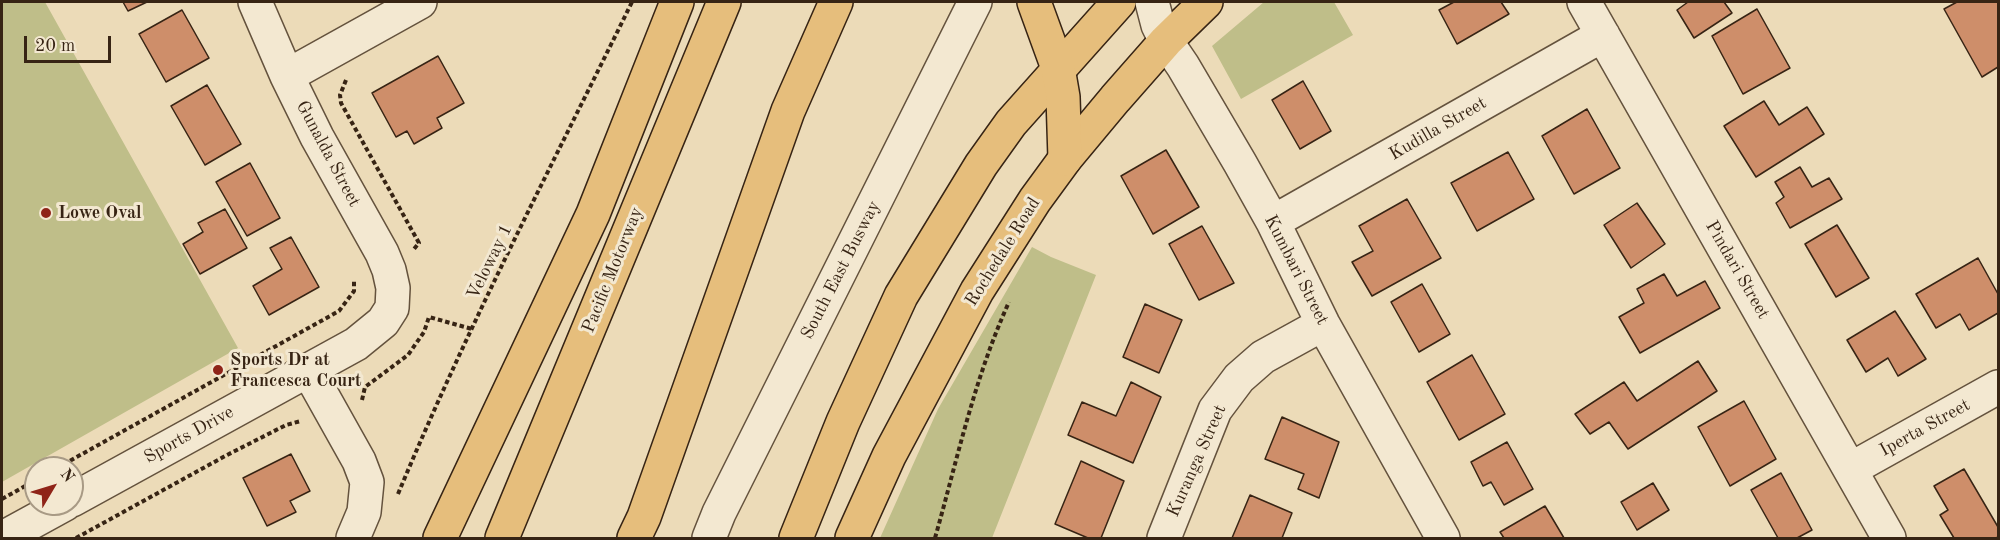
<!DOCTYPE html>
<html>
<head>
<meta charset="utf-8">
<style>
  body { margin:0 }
  #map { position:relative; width:2000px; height:540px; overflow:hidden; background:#ecdbb8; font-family:"Old Standard TT",serif }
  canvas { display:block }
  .frame { position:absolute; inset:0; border:3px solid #372414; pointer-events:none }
  .north { position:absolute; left:24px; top:456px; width:60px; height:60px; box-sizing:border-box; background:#f3e8d1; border:2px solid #a89a85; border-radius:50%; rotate:52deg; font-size:16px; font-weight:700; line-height:24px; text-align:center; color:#372414 }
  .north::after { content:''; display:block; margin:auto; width:21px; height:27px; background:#8f2418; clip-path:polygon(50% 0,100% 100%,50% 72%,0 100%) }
  .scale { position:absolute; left:24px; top:36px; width:87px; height:27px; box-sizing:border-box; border:3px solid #372414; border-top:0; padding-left:8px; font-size:18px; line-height:21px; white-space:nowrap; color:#372414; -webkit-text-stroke:4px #f3e8d1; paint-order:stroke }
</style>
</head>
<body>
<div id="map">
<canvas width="2000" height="540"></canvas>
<div class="frame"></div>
<div class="north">N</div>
<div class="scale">20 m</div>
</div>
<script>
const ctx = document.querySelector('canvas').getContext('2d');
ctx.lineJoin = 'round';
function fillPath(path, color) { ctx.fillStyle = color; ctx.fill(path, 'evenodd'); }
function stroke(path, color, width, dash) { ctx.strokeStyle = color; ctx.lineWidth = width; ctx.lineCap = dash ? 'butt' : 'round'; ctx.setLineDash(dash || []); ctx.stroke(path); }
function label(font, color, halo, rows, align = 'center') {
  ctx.font = font + ' "Old Standard TT",serif'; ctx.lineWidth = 6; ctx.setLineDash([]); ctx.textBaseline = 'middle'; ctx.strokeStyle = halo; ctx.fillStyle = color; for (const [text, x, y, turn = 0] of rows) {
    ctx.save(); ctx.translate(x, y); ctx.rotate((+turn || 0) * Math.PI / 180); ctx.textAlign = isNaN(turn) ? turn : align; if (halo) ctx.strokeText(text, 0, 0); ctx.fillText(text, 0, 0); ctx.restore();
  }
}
fillPath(new Path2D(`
  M2,2H45L238,348L2,482Z
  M1264,2H1334L1353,35L1241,99L1212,46Z
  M1032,247L1051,257L1096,275L992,538H880L938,409Z`), '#bfbe89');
const building = new Path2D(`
  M123,2H147L128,11Z
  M1454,2H1501L1509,14L1457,44L1439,10Z
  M1688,2H1724L1732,13L1694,38L1677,10Z
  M1957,2H1998V67L1982,77L1944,9Z
  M1757,9L1790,68L1743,94L1712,36Z
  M182,10L209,58L166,82L139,34Z
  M438,56L464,103L437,118L442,128L414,144L407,131L396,137L372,93Z
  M1303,81L1331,131L1300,149L1272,100Z
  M207,85L241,144L205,165L171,106Z
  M1764,101L1779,125L1807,107L1824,134L1756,177L1724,126Z
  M1587,109L1620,168L1574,194L1542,136Z
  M1166,150L1199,207L1153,234L1121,176Z
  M1508,152L1534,199L1477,231L1451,183Z
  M250,163L280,218L247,236L216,182Z
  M1800,167L1812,187L1829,178L1842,199L1790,228L1776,203L1784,197L1775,182Z
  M1407,199L1441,258L1372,296L1352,262L1373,251L1359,226Z
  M1637,203L1665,244L1631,268L1604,225Z
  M225,209L247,248L200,274L183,244L203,232L198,223Z
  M1837,225L1869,278L1836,297L1805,244Z
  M1202,226L1234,283L1199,300L1169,244Z
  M291,237L319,287L269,315L253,286L282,269L270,248Z
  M1978,258L1998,294V313L1969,330L1960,314L1936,328L1916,294Z
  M1664,274L1677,296L1705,281L1720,308L1640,353L1619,317L1644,303L1637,289Z
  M1422,284L1450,334L1419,352L1391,302Z
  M1145,304L1182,320L1159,373L1123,357Z
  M1895,311L1926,359L1898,376L1888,358L1866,372L1847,340Z
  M1472,355L1505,414L1459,440L1427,382Z
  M1698,361L1717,391L1628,449L1609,422L1590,434L1575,414L1624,382L1637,401Z
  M1131,382L1161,397L1133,463L1068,435L1082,402L1116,416Z
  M1744,401L1776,459L1730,486L1698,427Z
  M1282,417L1339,442L1319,498L1298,489L1304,474L1265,459Z
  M1507,442L1533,489L1504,505L1491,482L1483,486L1471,462Z
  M291,454L310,491L290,501L296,512L267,526L243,478Z
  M1081,461L1124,481L1101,538H1088L1055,524Z
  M1964,469L1998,527V537L1996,538H1954L1940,515L1948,510L1934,486Z
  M1781,473L1812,530L1797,538H1778L1751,490Z
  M1653,483L1669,510L1637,530L1621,502Z
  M1250,495L1292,513L1282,538H1232Z
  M1545,506L1564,538H1504L1500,532Z`);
fillPath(building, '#ce8e6a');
stroke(building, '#372414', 1.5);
const minor = new Path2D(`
  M1152,2L1158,25L1166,41L1183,66L1240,163L1273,222L1323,324L1443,538
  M1584,2L1889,538
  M287,76L420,2
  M1273,222L1603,35
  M308,370L359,461L367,482L364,512L353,538
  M1851,469L1998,387
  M72,500L356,344L383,322L392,308L393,288L389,270L382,253L317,137L287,76L255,2
  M3,538L65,504
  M709,538L719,513L975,2
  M1164,538L1215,410L1239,378L1263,357L1323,324`);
const major = new Path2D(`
  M796,538L843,422L901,296L981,165L1011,123L1119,2
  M852,538L889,456L977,291L1035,200L1065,159L1115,99L1166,41L1206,2`);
const highway = new Path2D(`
  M1034,2L1058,68L1063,97L1065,159
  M440,538L593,214L677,2
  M502,538L724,2
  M634,538L644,517L788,111L836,2`);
stroke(minor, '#64523d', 36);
stroke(major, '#372414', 36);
stroke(highway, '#372414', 36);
stroke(new Path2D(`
  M346,80L340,95L341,103L419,243L414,249
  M362,400L365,387L408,355L424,332L429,317L472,329
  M57,468L339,311L354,291V280
  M398,494C468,326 552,165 632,2
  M2,499L36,480
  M76,538L227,455L286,425L301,421
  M935,538C958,457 974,379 1009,302`), '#372414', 4, [4.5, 3]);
stroke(minor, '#f3e8d1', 33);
stroke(major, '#e6be7c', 33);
stroke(highway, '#e6be7c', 33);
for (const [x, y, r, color] of [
  [46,213,6,"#8f2418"],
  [218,370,6,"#8f2418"]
]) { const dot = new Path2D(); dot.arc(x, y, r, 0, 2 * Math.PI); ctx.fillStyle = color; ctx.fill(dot); stroke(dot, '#f3e8d1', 2); }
label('18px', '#372414', '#f3e8d1', [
  ["Kudilla Street",1438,129,-30],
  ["Gunalda Street",328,154,62],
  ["Rochedale Road",1003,252,-58],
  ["Veloway 1",490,262,-64],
  ["Pacific Motorway",613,270,-68],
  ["South East Busway",841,270,-63],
  ["Kumbari Street",1296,270,63],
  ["Pindari Street",1737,270,60],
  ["Iperta Street",1925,428,-29],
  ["Sports Drive",189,435,-29],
  ["Kuranga Street",1197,461,-66]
]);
label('bold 18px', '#372414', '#f3e8d1', [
  ["Lowe Oval",58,213],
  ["Sports Dr at",230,360],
  ["Francesca Court",230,381]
], 'left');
</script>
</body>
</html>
